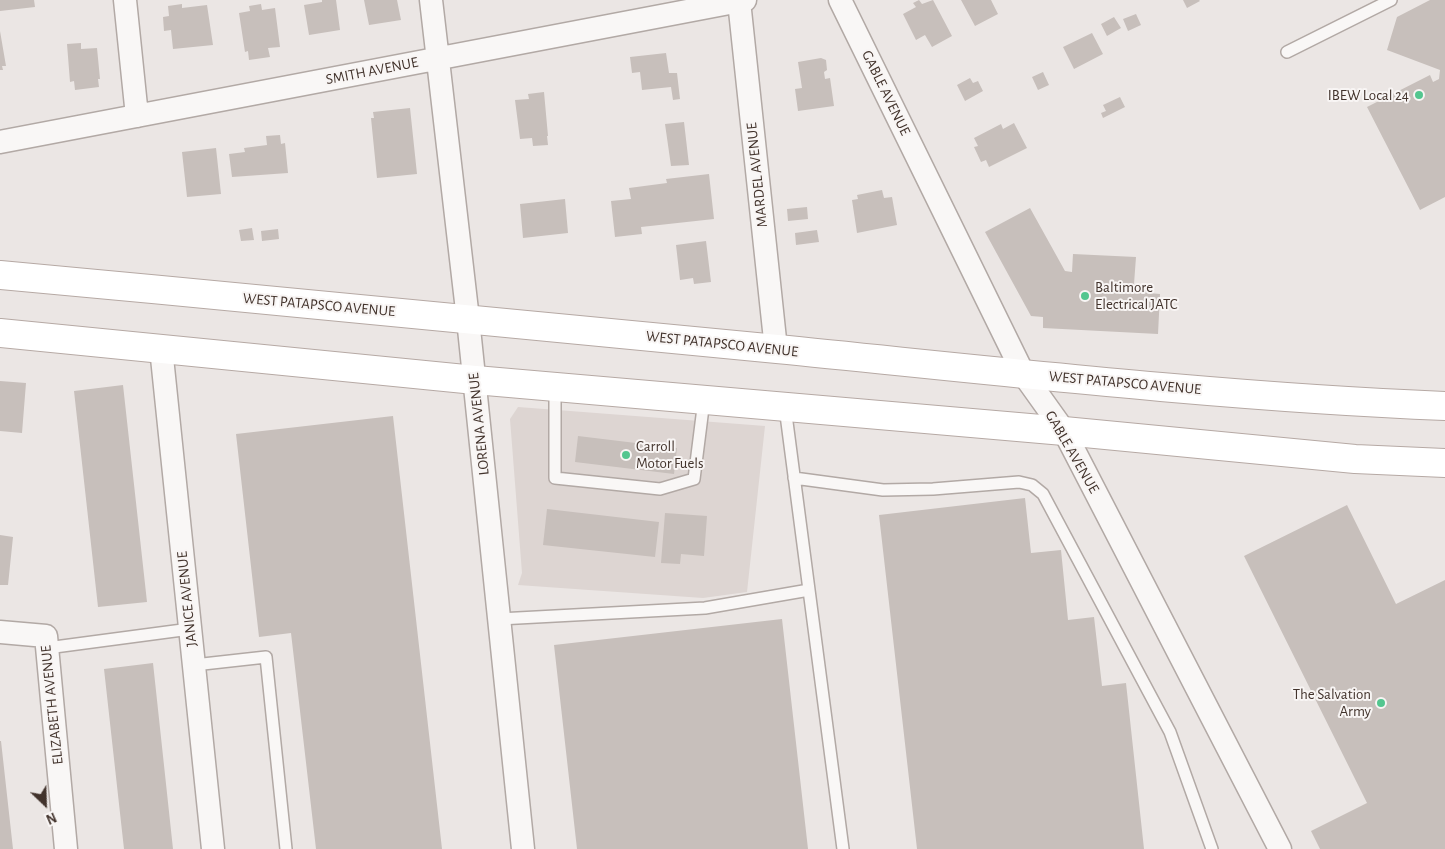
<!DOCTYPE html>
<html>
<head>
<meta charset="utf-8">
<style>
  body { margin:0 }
  #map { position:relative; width:1445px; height:849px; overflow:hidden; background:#ebe6e4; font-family:"Alegreya Sans",sans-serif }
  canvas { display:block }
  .north { position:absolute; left:20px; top:779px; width:50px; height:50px; -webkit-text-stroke:4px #f8f5f4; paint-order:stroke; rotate:156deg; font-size:14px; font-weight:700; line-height:20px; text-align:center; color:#42332c }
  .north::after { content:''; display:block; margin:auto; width:18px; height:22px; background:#42332c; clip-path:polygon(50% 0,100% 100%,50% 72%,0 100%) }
</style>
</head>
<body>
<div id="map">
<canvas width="1445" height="849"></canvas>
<div class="north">N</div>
</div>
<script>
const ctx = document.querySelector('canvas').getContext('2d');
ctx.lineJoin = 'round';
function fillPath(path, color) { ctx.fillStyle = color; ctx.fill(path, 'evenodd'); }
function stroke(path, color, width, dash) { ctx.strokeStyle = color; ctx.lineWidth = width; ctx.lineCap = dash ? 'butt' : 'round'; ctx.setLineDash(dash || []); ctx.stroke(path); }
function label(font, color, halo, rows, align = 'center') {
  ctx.font = font + ' "Alegreya Sans",sans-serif'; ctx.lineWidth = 4; ctx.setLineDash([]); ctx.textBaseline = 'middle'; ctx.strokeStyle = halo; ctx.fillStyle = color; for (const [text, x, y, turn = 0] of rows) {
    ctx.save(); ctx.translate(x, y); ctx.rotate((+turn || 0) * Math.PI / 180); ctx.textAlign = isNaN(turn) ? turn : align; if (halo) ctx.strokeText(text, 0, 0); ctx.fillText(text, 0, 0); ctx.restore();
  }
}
fillPath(new Path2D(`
  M518,407L765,426L747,592L703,598L518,585L522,573L510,419Z`), '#ddd5d2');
fillPath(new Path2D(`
  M0,0H34L35,7L0,11Z
  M322,0H336L340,30L309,35L304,5L322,2Z
  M364,0H397L401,20L369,25Z
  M919,0L922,4L933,0L952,36L932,47L925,35L916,40L903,14L916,7L913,3Z
  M961,0H991L998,14L975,26Z
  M1183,0H1199L1200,1L1187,8Z
  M1430,0H1445V197L1420,210L1367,107L1430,75L1433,82L1439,79L1440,70L1387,50L1397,17Z
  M182,4V8L207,5L213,45L173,49L171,30L164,31L163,17L169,16L168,6Z
  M261,4L262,10L275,8L280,47L268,48L270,57L249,60L248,51L245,52L239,13L250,11L249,6Z
  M1136,14L1141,25L1128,31L1123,19Z
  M1114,17L1121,28L1107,36L1101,24Z
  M0,31L6,66H2L3,70H0Z
  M1092,33L1103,54L1074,69L1063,47Z
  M81,43V49L97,48L100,79H98L99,87L75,90L74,81L70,82L67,44Z
  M666,53L669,73H677L680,99L673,100L671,87L642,90L640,72L632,73L630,57Z
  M821,58L826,60L827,70L824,72L825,79L830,78L834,106L798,111L795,89L802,88L798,62Z
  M1043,72L1049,85L1038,90L1032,77Z
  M970,78L973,83L978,81L983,91L965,101L957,85Z
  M544,92L548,136H547L548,145L533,146L532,138L520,139L515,100L529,99L528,94Z
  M1120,97L1125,107L1103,118L1101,113L1106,111L1103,105Z
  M410,108L417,174L377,178L371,118H374L373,112Z
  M684,122L689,165L671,166L665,124Z
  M1014,123L1027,148L989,167L986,160L981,162L974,147L978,146L974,138L1001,124L1003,129Z
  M280,135L281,144L285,143L288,173L232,177L229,154L245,152L244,148L267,145L266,136Z
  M216,148L221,194L187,197L182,152Z
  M709,174L714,219L641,227L642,234L615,237L611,201L631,199L629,188L667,183L666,179Z
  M882,190L884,198L892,197L897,225L857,233L852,200L858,199L857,195Z
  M565,199L568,233L523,238L520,204Z
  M807,207L808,219L788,221L787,209Z
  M1030,208L1065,271L1072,272L1073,254L1136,257L1134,284L1150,285L1149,293L1160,294L1158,334L1043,328V317L1031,316L985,232Z
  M252,228L254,240L241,241L239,230Z
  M278,229L279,239L262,241L261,231Z
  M817,230L819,242L796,245L795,233Z
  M706,241L711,282L694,284L693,278L680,280L676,245Z
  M0,381L26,383L22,433L0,431Z
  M123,385L147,602L98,607L74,391Z
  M393,416L442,849H316L291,633L259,637L236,434Z
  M578,436L677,448L674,474L575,462Z
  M1025,498L1031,553L1061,550L1068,620L1094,617L1102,686L1126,683L1144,849H917L879,515Z
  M1347,505L1396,604L1445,580V849H1320L1311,831L1367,803L1244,556Z
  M547,509L659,522L655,557L543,545Z
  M665,513L707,516L704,556L681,554L680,564L661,563Z
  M0,535L13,537L8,585H0Z
  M782,619L808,849H577L554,645Z
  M153,663L173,849H124L104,669Z
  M0,741H1L13,849H0Z`), '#c7bfbb');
const service = new Path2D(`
  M1287,52L1391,0
  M555,387V478L660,489L694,479L704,400
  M785,407L843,849
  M794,478L883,490L933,489L1019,482L1032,485L1043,494L1170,732L1212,849
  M499,619L705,608L809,590
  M47,648L190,629
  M194,665L266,657L286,849`);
const minor = new Path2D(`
  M125,0L137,116
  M431,0L468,319L523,849
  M840,0L1024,375L1064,431L1280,849
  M739,1L776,349
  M0,142L745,0
  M161,348L213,849
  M0,632L46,636L66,849`);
const primary = new Path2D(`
  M0,275C259,299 518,322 777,349C999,371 1222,397 1445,406
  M0,333L475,380L1064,431L1355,459L1445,463`);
stroke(service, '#b2a9a5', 14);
stroke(minor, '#b2a9a5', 25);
stroke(primary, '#b6a9a4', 30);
stroke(service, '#f9f7f6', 11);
stroke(minor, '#f9f7f6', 22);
stroke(primary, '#fff', 28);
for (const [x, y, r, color] of [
  [1419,95,5,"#53c68f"],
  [1085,296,5,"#53c68f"],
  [626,455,5,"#53c68f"],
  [1381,703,5,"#53c68f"]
]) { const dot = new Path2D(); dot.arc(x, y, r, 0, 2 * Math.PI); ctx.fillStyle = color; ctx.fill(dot); stroke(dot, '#f8f5f4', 2); }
label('15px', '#42332c', '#f8f5f4', [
  ["SMITH AVENUE",372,71,-11],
  ["GABLE AVENUE",886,93,64],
  ["MARDEL AVENUE",757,175,-96],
  ["WEST PATAPSCO AVENUE",319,305,5],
  ["WEST PATAPSCO AVENUE",722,344,6],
  ["WEST PATAPSCO AVENUE",1125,383,5],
  ["LORENA AVENUE",479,424,-96],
  ["GABLE AVENUE",1072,452,60],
  ["JANICE AVENUE",187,599,-96],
  ["ELIZABETH AVENUE",52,705,-96]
]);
label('15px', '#42332c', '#f8f5f4', [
  ["IBEW Local 24",1409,95],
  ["Baltimore",1095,287,"left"],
  ["Electrical JATC",1095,304,"left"],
  ["Carroll",636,446,"left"],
  ["Motor Fuels",636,463,"left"],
  ["The Salvation",1371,694],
  ["Army",1371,711]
], 'right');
</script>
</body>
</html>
